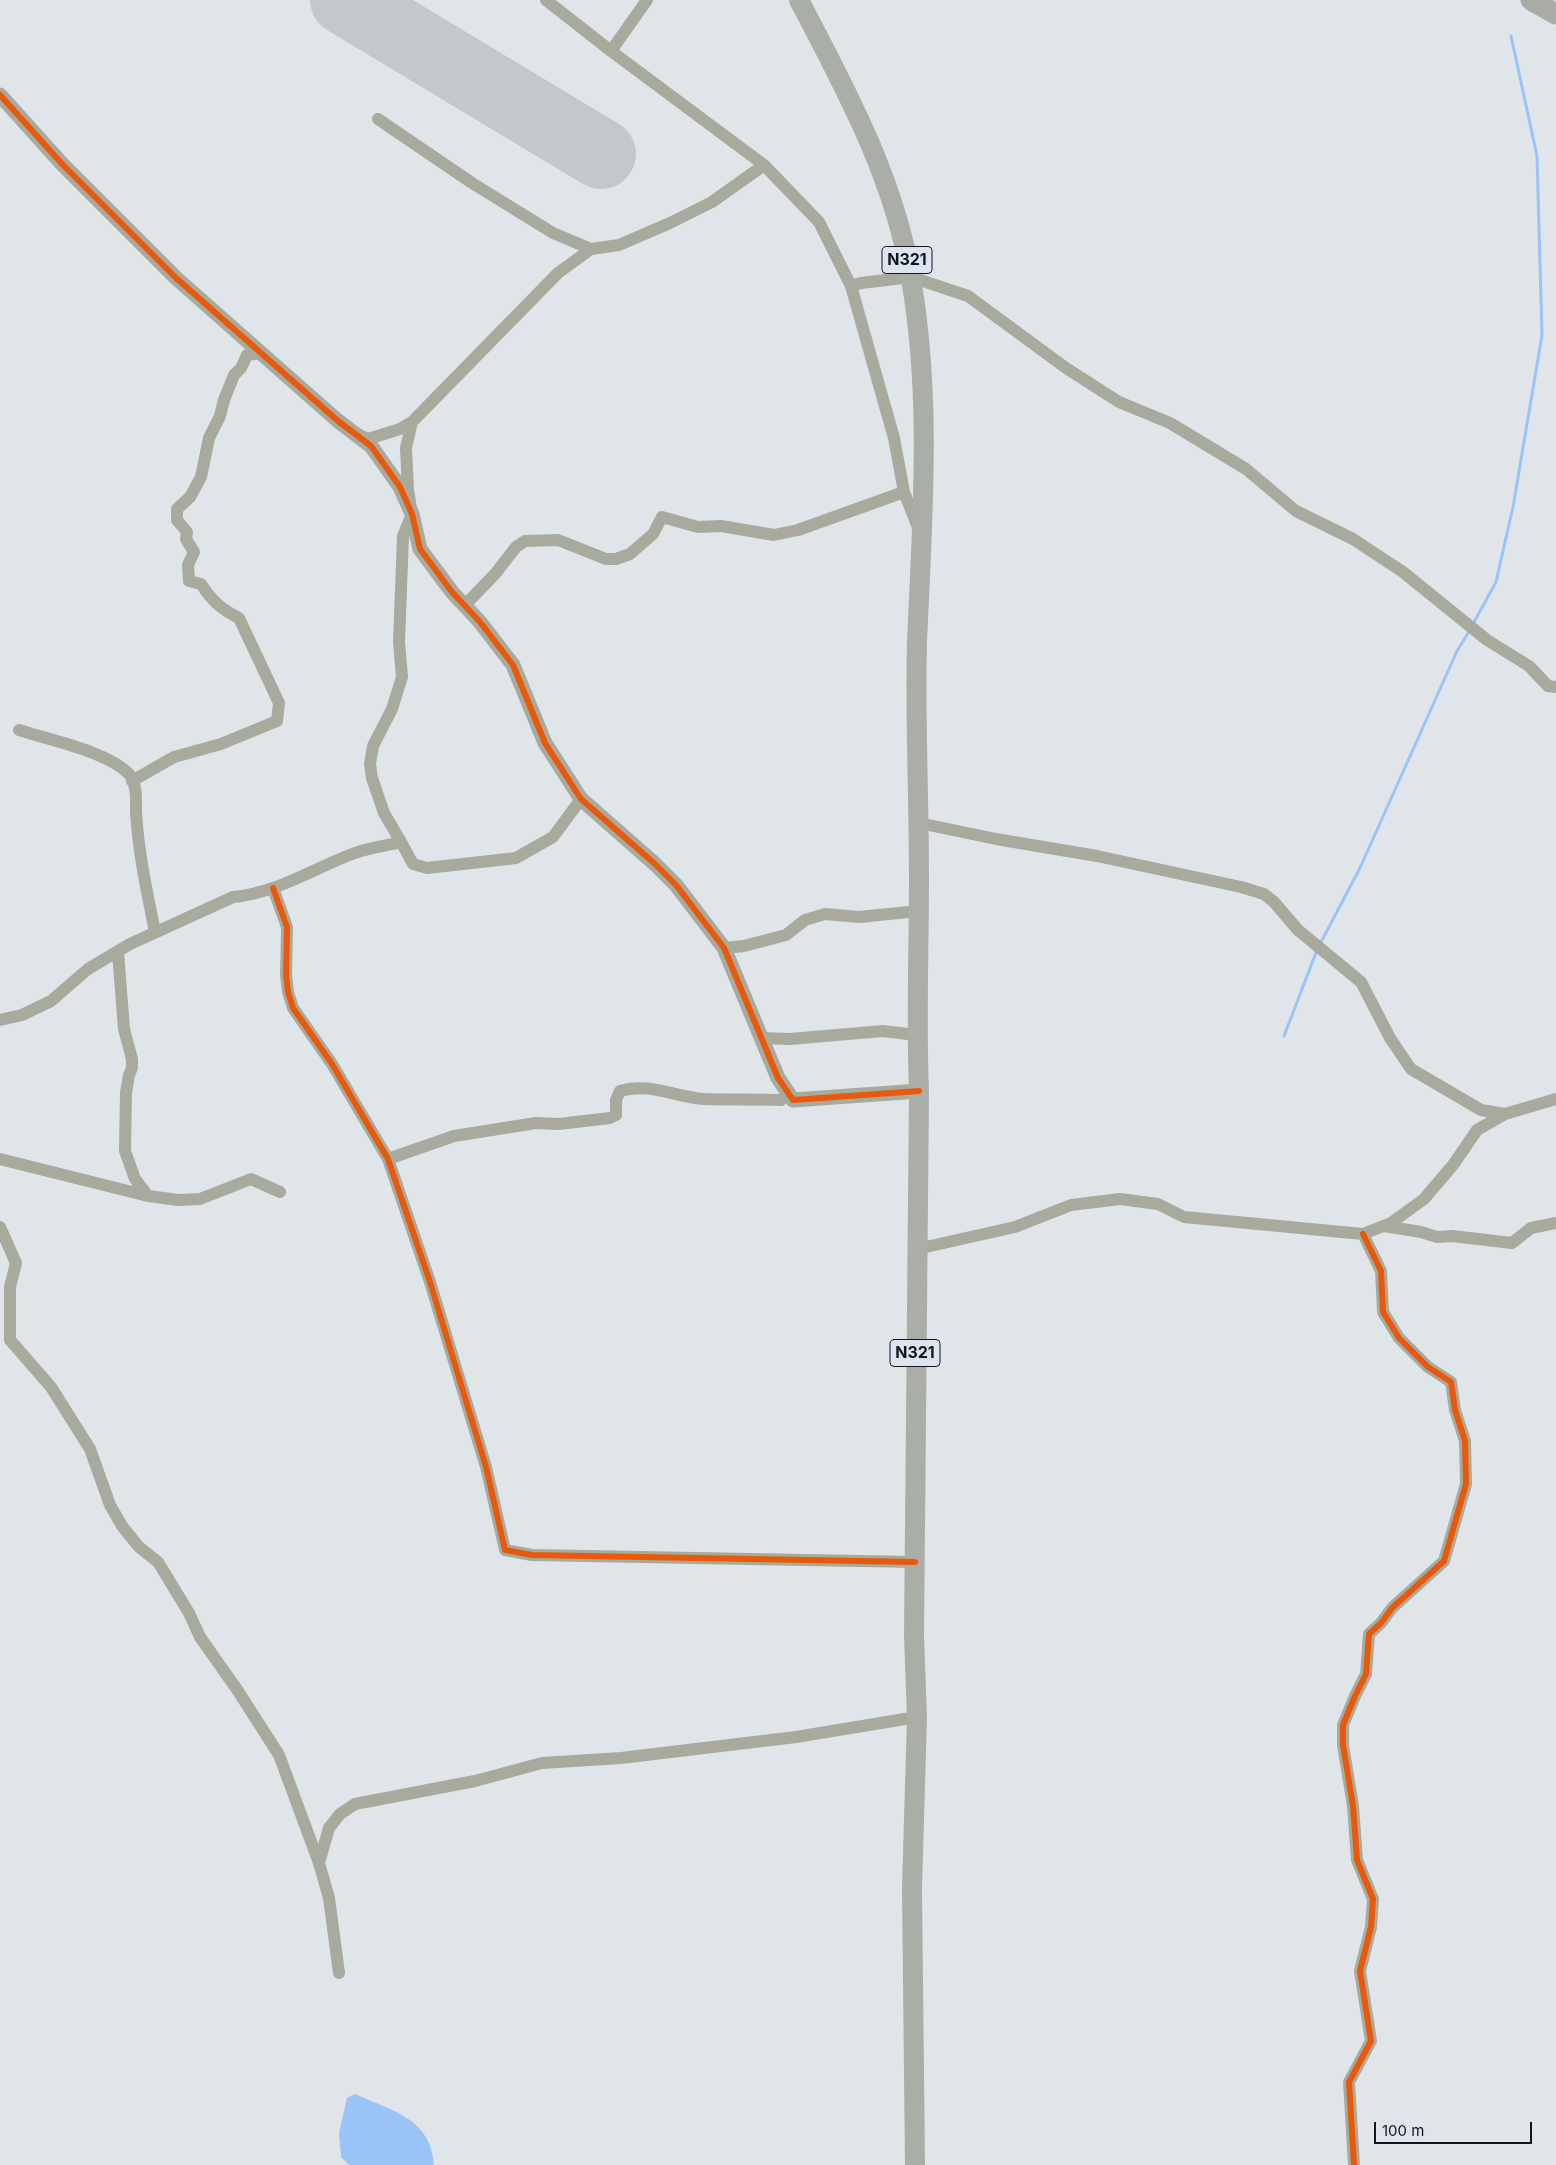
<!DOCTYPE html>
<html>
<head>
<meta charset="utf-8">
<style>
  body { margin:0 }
  #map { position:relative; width:1556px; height:2165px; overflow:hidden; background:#e0e5ea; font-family:Inter,sans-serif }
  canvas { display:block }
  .scale { position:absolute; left:1374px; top:2122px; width:158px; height:22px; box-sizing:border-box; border:2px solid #13161a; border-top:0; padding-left:6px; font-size:15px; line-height:18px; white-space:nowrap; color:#13161a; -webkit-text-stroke:4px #dbe4ef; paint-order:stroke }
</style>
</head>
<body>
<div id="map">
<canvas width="1556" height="2165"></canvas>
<div class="scale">100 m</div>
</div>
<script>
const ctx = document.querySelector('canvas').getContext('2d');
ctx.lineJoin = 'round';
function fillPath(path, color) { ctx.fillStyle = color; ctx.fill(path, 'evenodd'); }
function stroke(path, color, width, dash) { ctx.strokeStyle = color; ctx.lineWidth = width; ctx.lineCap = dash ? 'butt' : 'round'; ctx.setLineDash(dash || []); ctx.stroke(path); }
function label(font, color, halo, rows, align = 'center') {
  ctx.font = font + ' Inter,sans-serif'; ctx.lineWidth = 4; ctx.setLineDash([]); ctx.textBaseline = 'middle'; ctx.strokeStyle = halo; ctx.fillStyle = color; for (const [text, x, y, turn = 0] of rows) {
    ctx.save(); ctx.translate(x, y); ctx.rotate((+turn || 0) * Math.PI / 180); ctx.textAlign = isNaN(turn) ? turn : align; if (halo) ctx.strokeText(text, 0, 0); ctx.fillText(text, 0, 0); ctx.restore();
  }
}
fillPath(new Path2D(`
  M355,2094C392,2111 431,2118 434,2165H349L341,2157L339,2133L347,2098Z`), '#9ac4f7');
stroke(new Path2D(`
  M1473,624L1496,582L1513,507L1542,335L1537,156L1511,36
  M1320,944L1360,868L1457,651L1470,630
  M1284,1036L1317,950`), '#9ac4f7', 3);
stroke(new Path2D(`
  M345,0L601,154`), '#c5c8ca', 70);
stroke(new Path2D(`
  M546,0L611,51L764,165L819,222L851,286L894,438L904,492L919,530
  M611,51L647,0
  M378,119L472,183L553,233L591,249
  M851,286L861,283L911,277L968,296L1066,368L1119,402L1170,423L1246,469L1296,511L1353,539L1403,572L1487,640L1529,666L1548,686L1556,687
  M357,434L368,439L400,429L412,422
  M465,605L495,574L516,547L525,541L558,540L606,559H616L630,554L653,534L662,517L698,527L721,526L774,535L798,530L904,492
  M19,730C49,740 107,751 129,774C137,783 136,799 136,811C138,851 147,892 155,932
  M132,781L174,757L221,744L277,721L279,703L239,618C221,609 212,601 201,584L189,581L188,565L194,552L186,539L187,532L177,520V509L190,497L201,477L209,438L220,416L224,400L234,375L241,368L247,355L260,353
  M919,823L996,839L1097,856L1241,887L1264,894L1274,902L1298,930L1361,982L1390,1038L1411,1069L1481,1110L1505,1114L1556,1099
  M401,842L384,813L372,778L370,764L373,746L392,709L402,677L399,642L403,536L412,514L408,490L406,448L412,422L558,273L591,249L619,245L670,223L712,202L764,165
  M273,888L287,927L286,975L288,992L293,1008L332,1064L388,1159L430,1282L486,1467L505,1550L532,1555L915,1562
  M724,948L744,946L786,935L805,920L825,914L859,917L919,911
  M118,952L124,1029L132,1059V1068L129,1075L126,1093L125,1151L135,1179L148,1196L178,1200L200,1199L251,1179L280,1192
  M0,1020L22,1015L51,1001L88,969L130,944L233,897C276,893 313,869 352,854C368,848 385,846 401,842L413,864L427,868L516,858L553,837L581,799
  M762,1038L790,1039L883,1031L916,1035
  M0,1159L148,1196
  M388,1159L454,1136L536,1123L559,1124L610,1118L616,1115V1100L620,1091C649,1082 675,1097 704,1099C730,1100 756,1099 781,1100
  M1384,1226L1421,1232L1437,1237L1452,1236L1512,1243L1531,1228L1556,1223
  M0,1227L16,1263L10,1287V1340L51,1387L90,1449L110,1505L122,1526L139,1547L158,1562L189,1613L200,1637L238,1691L279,1755L319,1863
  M917,1249L1015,1227L1071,1205L1120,1199L1158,1204L1184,1217L1363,1234L1391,1223L1424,1199L1453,1165L1477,1130L1505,1114
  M339,1973L329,1898L319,1863L329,1828L340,1814L355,1804L475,1781L542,1763L621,1758L796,1737L917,1717
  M1354,2165L1349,2082L1371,2041L1360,1971L1371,1927L1373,1899L1357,1860L1353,1806L1343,1745V1725L1355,1696L1366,1674L1369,1634L1381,1623L1392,1608L1444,1561L1466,1484L1465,1441L1455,1410L1451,1382L1428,1367L1399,1338L1383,1312L1381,1271L1363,1234`), '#a8aa9e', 12);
stroke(new Path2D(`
  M0,95L63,165L176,278L338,421L371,446L400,487L412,514L420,549L452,592L480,622L513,665L545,743L581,799L655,864L676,885L724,948L778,1078L793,1100L919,1091`), '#a8aa9e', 15);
stroke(new Path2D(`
  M799,0C845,88 895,179 911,279C932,399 922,522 917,643C915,721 919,800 919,878C919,949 916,1020 919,1091L914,1637L917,1717L912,1888L915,2165`), '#aaaea6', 20);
stroke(new Path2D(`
  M1531,0L1556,14`), '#a9aca5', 21);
stroke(new Path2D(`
  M0,95L63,165L176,278L338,421L371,446L400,487L412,514L420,549L452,592L480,622L513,665L545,743L581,799L655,864L676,885L724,948L778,1078L793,1100L919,1091
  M273,888L287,927L286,975L288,992L293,1008L332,1064L388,1159L430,1282L486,1467L505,1550L532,1555L915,1562
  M1354,2165L1349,2082L1371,2041L1360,1971L1371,1927L1373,1899L1357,1860L1353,1806L1343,1745V1725L1355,1696L1366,1674L1369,1634L1381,1623L1392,1608L1444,1561L1466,1484L1465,1441L1455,1410L1451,1382L1428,1367L1399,1338L1383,1312L1381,1271L1363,1234`), '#e8590c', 6);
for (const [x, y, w] of [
  [907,260,50],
  [915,1353,50]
]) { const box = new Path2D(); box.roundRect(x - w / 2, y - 13.5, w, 27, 4); ctx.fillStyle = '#dbe4ef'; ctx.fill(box); stroke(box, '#13161a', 1); }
label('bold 16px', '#13161a', null, [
  ["N321",907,260],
  ["N321",915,1353]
]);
</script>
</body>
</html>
